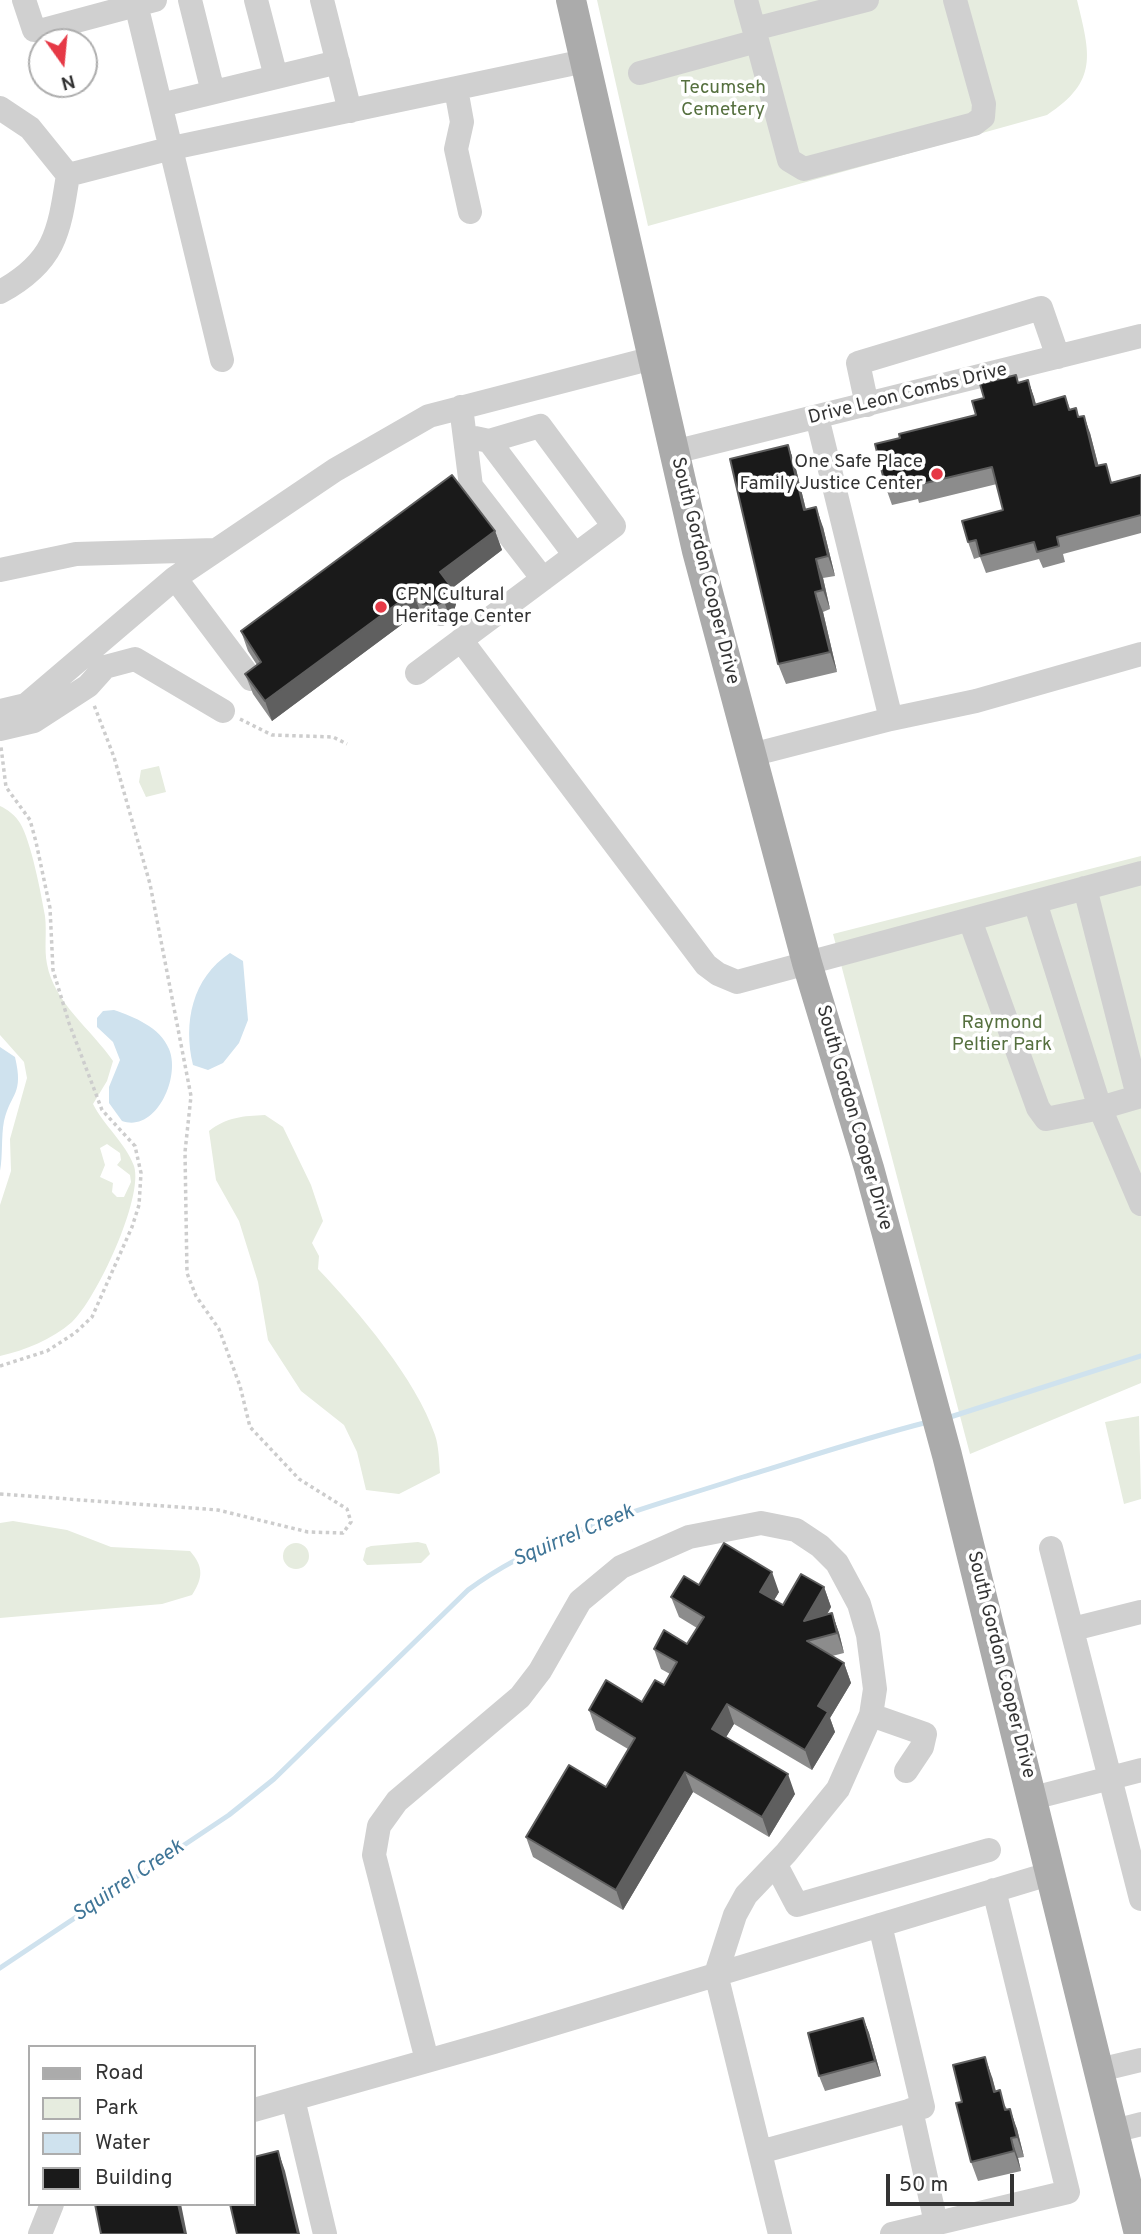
<!DOCTYPE html>
<html>
<head>
<meta charset="utf-8">
<style>
  body { margin:0 }
  #map { position:relative; width:1141px; height:2234px; overflow:hidden; background:#fff; font-family:Overpass,sans-serif }
  canvas { display:block }
  .legend { position:absolute; left:28px; top:2045px; width:228px; height:161px; box-sizing:border-box; background:#fff; border:2px solid #adadad; margin:0; padding:9px 12px; list-style:none; font-size:21px; color:#333 }
  .legend li { display:flex; align-items:center; gap:14px; height:35px }
  .legend b { width:35px; border:2px solid #adadad }
  .north { position:absolute; left:28px; top:28px; width:70px; height:70px; box-sizing:border-box; background:#fff; border:2px solid #adadad; border-radius:50%; rotate:165deg; font-size:19px; font-weight:700; line-height:28px; text-align:center; color:#333 }
  .north::after { content:''; display:block; margin:auto; width:24px; height:32px; background:#e63946; clip-path:polygon(50% 0,100% 100%,50% 72%,0 100%) }
  .scale { position:absolute; left:886px; top:2174px; width:128px; height:32px; box-sizing:border-box; border:4px solid #333; border-top:0; padding-left:9px; font-size:21px; line-height:24px; white-space:nowrap; color:#333; -webkit-text-stroke:5px #fff; paint-order:stroke }
</style>
</head>
<body>
<div id="map">
<canvas width="1141" height="2234"></canvas>
<ul class="legend">
<li><b style="height:9px;background:#ababab"></b>Road</li>
<li><b style="height:19px;background:#e6ecdf"></b>Park</li>
<li><b style="height:19px;background:#cfe2ee"></b>Water</li>
<li><b style="height:19px;background:#1a1a1a"></b>Building</li>
</ul>
<div class="north">N</div>
<div class="scale">50 m</div>
</div>
<script>
const ctx = document.querySelector('canvas').getContext('2d');
ctx.lineJoin = 'round';
function fillPath(path, color) { ctx.fillStyle = color; ctx.fill(path, 'evenodd'); }
function stroke(path, color, width, dash) { ctx.strokeStyle = color; ctx.lineWidth = width; ctx.lineCap = dash ? 'butt' : 'round'; ctx.setLineDash(dash || []); ctx.stroke(path); }
function label(font, color, halo, rows, align = 'center') {
  ctx.font = font + ' Overpass,sans-serif'; ctx.lineWidth = 7; ctx.setLineDash([]); ctx.textBaseline = 'middle'; ctx.strokeStyle = halo; ctx.fillStyle = color; for (const [text, x, y, turn = 0] of rows) {
    ctx.save(); ctx.translate(x, y); ctx.rotate((+turn || 0) * Math.PI / 180); ctx.textAlign = isNaN(turn) ? turn : align; if (halo) ctx.strokeText(text, 0, 0); ctx.fillText(text, 0, 0); ctx.restore();
  }
}
fillPath(new Path2D(`
  M597,0H1077C1090,54 1099,81 1047,115L648,226Z
  M159,766L166,792L146,797L139,782L141,770Z
  M0,806C7,809 16,816 20,823C31,841 41,893 45,916C47,932 44,949 47,964C54,1003 92,1030 113,1061L107,1081L93,1104C104,1126 125,1142 134,1166C144,1198 96,1300 72,1322C51,1340 26,1350 0,1356V1205L11,1171L10,1139L27,1078L24,1062L0,1035ZM107,1144L120,1153L121,1160L117,1165L130,1175L131,1182L124,1197H117L112,1192L113,1183L100,1177L105,1165L100,1148Z
  M1141,856V1383L970,1454L833,934Z
  M265,1115L283,1127L311,1185L323,1221L312,1243L319,1256L318,1269C359,1312 416,1379 435,1435C439,1447 439,1461 440,1473L399,1494L366,1490L357,1452L344,1425L301,1391L268,1340L258,1282L239,1221L216,1180L209,1131C227,1117 243,1116 265,1115Z
  M1139,1416L1141,1499L1124,1504L1105,1422Z
  M13,1521L67,1530L111,1547L190,1551C204,1567 203,1578 192,1595L162,1604L0,1618V1523Z
  M418,1542L426,1544L430,1554L421,1563L367,1565L363,1560L366,1548L371,1546Z
  M283 1556a13 13 0 1 1 26 0a13 13 0 1 1-26 0Z`), '#e6ecdf');
fillPath(new Path2D(`
  M230,953L243,961L248,1020L239,1043L223,1063L208,1070L193,1065C183,1023 192,978 230,953Z
  M114,1010C134,1017 160,1027 169,1049C181,1077 156,1133 122,1121L109,1103V1087L120,1060L113,1042L97,1027V1018L103,1011Z
  M0,1047L15,1057C24,1095 11,1092 4,1121C1,1137 3,1155 0,1171Z`), '#cfe2ee');
stroke(new Path2D(`
  M947,1418L1141,1356
  M0,1968L229,1815L274,1779L468,1590C548,1531 649,1508 743,1477C805,1458 865,1438 928,1422`), '#cfe2ee', 5);
stroke(new Path2D(`
  M240,719L272,735L333,737L347,744
  M0,1366L47,1351L75,1333L92,1317L132,1227L139,1205L141,1173L135,1146L102,1110L69,1023L53,970L50,908L36,842L30,820L6,787L1,747
  M0,1494L218,1510L308,1532L343,1533L351,1522L347,1509L299,1479L250,1427L240,1386L219,1329L196,1296L187,1273L185,1152L191,1096L150,884L114,757L94,705`), '#cdcdcd', 3.5, [3.5, 3.5]);
stroke(new Path2D(`
  M24,0L34,30H43L155,0
  M135,0L222,360
  M190,0L213,92
  M256,0L276,77
  M322,0L350,111
  M746,0L754,29L867,0
  M754,29L789,160L804,169L974,124L983,117L984,104L955,0
  M640,73L757,41
  M456,89L462,122L456,149L470,212
  M161,105L338,62
  M0,108L30,128L68,175C59,233 55,262 0,292
  M68,175L172,148L585,61
  M867,405L858,363L1041,308L1058,357
  M461,407L471,486L543,579
  M475,438L489,441L575,555
  M674,452L1141,336
  M0,570L76,554L215,550
  M461,640L706,965L718,974L737,982L1141,873
  M417,673L614,526L540,426L489,441
  M251,679L175,578L335,470L429,416L653,358
  M0,711L26,705L175,578
  M891,719L976,701L1141,654
  M0,729L34,721L88,686L105,667L135,659L223,711
  M751,755L891,719L817,417
  M1085,888L1138,1096
  M1035,902L1100,1108L1141,1204
  M970,920L1038,1108L1046,1119L1100,1108L1141,1096
  M1051,1548L1141,1899
  M1073,1629L1141,1612
  M871,1715L925,1734L922,1747L906,1771
  M1033,1798L1141,1770
  M776,1865L797,1905L989,1850
  M427,2060L374,1855L379,1826L397,1801L520,1697L540,1671L580,1601L621,1567L689,1537L761,1523L796,1530L820,1546L837,1563L859,1604L868,1635L875,1689L871,1715L838,1789L786,1853L746,1895L735,1915L716,1974L780,2234
  M1099,2070L1141,2060
  M293,2099L325,2234
  M254,2110L494,2042L1052,1873
  M911,2110L936,2223
  M1114,2131L1141,2124
  M760,2152L923,2107L880,1925
  M40,2234L52,2204
  M892,2234L1068,2192L994,1890`), '#d0d0d0', 24);
stroke(new Path2D(`
  M571,0L697,551L807,963L869,1168L947,1455L1139,2234`), '#ababab', 30);
fillPath(new Path2D(`
  M1016,375L1018,382L1028,380L1036,404L1065,396L1070,409L1076,408L1079,417L1090,433L1098,465L1112,482L1141,475V533L1063,554L1065,562L1043,568L1039,559L986,573L980,557L974,559L968,542L1003,510L997,484L919,503L918,499L892,505L886,488L900,438L976,415L984,398Z
  M788,445L795,465L806,510L823,527L835,576L823,578L830,609L823,612L837,672L786,684L778,664Z
  M495,531L502,550L451,589L456,604L451,621L443,626L430,624L420,611L272,721L253,694L245,674L257,665L248,651L241,631Z
  M699,1585L779,1592L774,1600L783,1605L824,1587L831,1607L827,1615L832,1613L839,1633L844,1653L832,1656L844,1663L851,1683L830,1718L835,1732L812,1770L734,1724L726,1737L795,1794L769,1837L693,1792L623,1910L533,1857L526,1837L606,1787L628,1749L596,1730L589,1710L642,1702L664,1685L670,1674L661,1669L654,1649L687,1644L697,1628L679,1617L671,1597Z
  M863,2018L869,2033L881,2076L825,2091L819,2076Z
  M992,2077L996,2091L1007,2109L1017,2129L1024,2157L1018,2158L1021,2171L978,2181L971,2162L962,2102Z`), '#8c8c8c');
fillPath(new Path2D(`
  M1028,380L1034,397L1040,421L1034,405Z
  M1084,416L1090,433L1103,483L1096,466Z
  M788,445L795,465L811,530L804,510Z
  M816,507L823,527L835,576L828,556Z
  M495,531L502,550L451,589L456,604L451,621L444,601L440,572Z
  M816,559L823,578L830,609L823,590Z
  M413,592L420,611L272,721L265,701Z
  M815,592L823,612L837,672L830,652Z
  M772,1572L779,1592L767,1612L760,1592Z
  M824,1587L831,1607L811,1641L804,1621Z
  M832,1613L839,1633L844,1653L837,1633Z
  M844,1663L851,1683L830,1718L835,1732L812,1770L805,1750L818,1706Z
  M727,1704L734,1724L719,1749L712,1729Z
  M685,1772L693,1792L623,1910L616,1890Z
  M788,1774L795,1794L769,1837L762,1817Z
  M863,2018L869,2033L881,2076L875,2061Z
  M985,2057L992,2077L1001,2112L994,2092Z
  M1010,2109L1017,2129L1024,2157L1017,2137Z
  M1011,2138L1018,2158L1021,2171L1014,2151Z
  M278,2151L285,2171L300,2234H298Z
  M178,2204H181L187,2234H185Z`), '#5f5f5f');
const building = new Path2D(`
  M1016,375L1018,383L1028,380L1034,405L1065,396L1069,410L1076,408L1078,417L1084,416L1096,466L1106,464L1111,483L1141,475V515L1057,537L1059,546L1037,552L1034,542L980,556L976,540L968,542L962,521L1003,510L992,467L913,486L912,482L886,488L875,444L900,438L899,434L976,415L972,401L984,398L980,384Z
  M788,445L804,510L816,507L828,556L816,559L823,590L815,592L830,652L778,664L730,459Z
  M452,475L495,531L440,572L449,584L444,601L436,606L423,604L413,592L265,701L245,674L261,662L241,631Z
  M724,1543L772,1572L760,1592L783,1605L801,1574L824,1587L804,1621L832,1613L837,1633L807,1641L844,1663L818,1706L828,1712L805,1750L727,1704L712,1729L788,1774L762,1817L685,1772L616,1890L526,1837L569,1765L606,1787L635,1738L589,1710L606,1680L642,1702L655,1680L664,1685L677,1662L654,1649L664,1630L687,1644L704,1617L671,1597L684,1576L699,1585Z
  M863,2018L875,2061L819,2076L808,2033Z
  M985,2057L994,2092L1000,2090L1005,2110L1010,2109L1017,2137L1011,2138L1014,2151L971,2162L956,2103L962,2102L953,2065Z
  M278,2151L298,2234H237L230,2204H254V2157Z
  M95,2204H178L185,2234H101Z`);
fillPath(building, '#1a1a1a');
stroke(building, '#5f5f5f', 2);
for (const [x, y, r, color] of [
  [937,474,7,"#e63946"],
  [381,607,7,"#e63946"]
]) { const dot = new Path2D(); dot.arc(x, y, r, 0, 2 * Math.PI); ctx.fillStyle = color; ctx.fill(dot); stroke(dot, '#fff', 2.5); }
label('19px', '#56703f', '#fff', [
  ["Tecumseh",723,89],
  ["Cemetery",723,111],
  ["Raymond",1002,1024],
  ["Peltier Park",1002,1046]
]);
label('19px', '#333', '#fff', [
  ["Drive Leon Combs Drive",908,395,-14],
  ["South Gordon Cooper Drive",704,571,76],
  ["South Gordon Cooper Drive",853,1118,74],
  ["South Gordon Cooper Drive",1000,1665,76]
]);
label('19px', '#333', '#fff', [
  ["One Safe Place",923,463],
  ["Family Justice Center",923,485],
  ["CPN Cultural",395,596,"left"],
  ["Heritage Center",395,618,"left"]
], 'right');
label('italic 21px', '#3f7597', '#fff', [
  ["Squirrel Creek",574,1537,-23],
  ["Squirrel Creek",129,1882,-34]
]);
</script>
</body>
</html>
